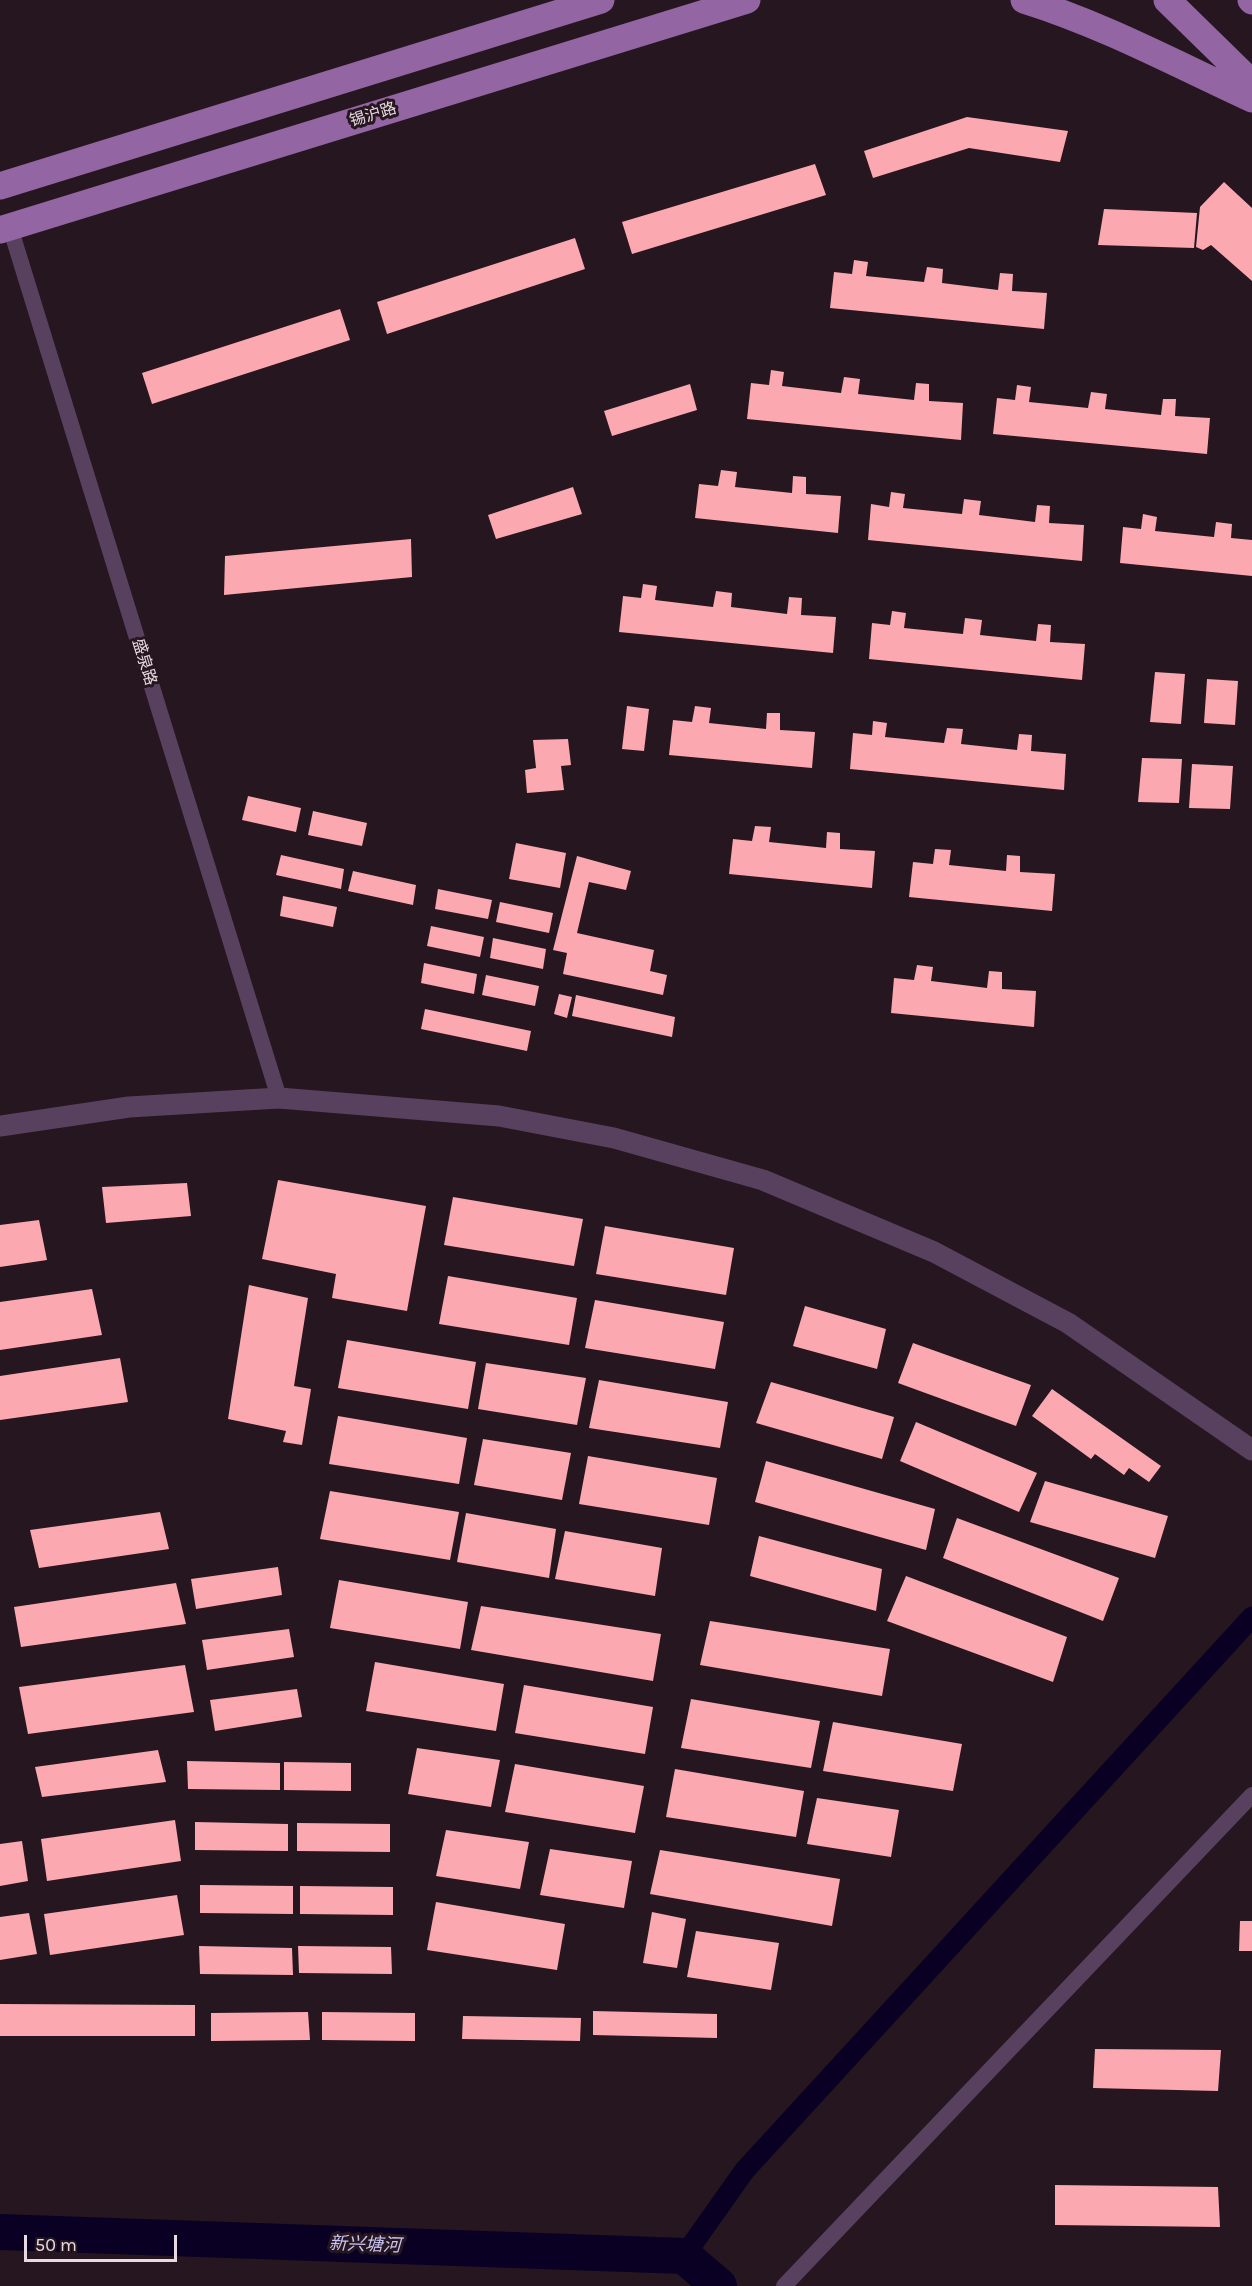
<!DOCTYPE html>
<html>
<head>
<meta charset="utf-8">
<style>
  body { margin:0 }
  #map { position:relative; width:1252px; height:2286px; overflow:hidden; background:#26161f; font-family:Karla,sans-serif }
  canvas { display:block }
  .scale { position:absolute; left:24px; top:2235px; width:153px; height:27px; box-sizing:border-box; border:3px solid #e7dae1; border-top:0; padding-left:8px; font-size:18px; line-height:21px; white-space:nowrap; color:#e7dae1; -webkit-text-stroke:4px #26161f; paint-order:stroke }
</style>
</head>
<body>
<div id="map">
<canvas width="1252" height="2286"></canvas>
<div class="scale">50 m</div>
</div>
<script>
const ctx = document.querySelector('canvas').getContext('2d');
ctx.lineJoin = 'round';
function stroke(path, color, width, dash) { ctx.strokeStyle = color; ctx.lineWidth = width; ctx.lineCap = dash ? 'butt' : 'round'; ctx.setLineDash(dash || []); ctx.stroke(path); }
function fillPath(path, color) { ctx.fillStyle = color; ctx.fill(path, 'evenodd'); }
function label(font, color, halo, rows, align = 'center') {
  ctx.font = font + ' Karla,"Noto Sans SC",sans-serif'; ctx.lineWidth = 6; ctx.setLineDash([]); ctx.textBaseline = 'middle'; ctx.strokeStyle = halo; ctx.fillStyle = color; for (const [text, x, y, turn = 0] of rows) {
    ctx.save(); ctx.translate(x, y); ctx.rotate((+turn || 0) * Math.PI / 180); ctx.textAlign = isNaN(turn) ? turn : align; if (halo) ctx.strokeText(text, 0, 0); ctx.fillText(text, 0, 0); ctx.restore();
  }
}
stroke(new Path2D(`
  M684,2256L745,2170L1252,1617`), '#0a0024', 21);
stroke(new Path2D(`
  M0,2232L684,2256L719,2286`), '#0a0024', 36);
fillPath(new Path2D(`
  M967,117L1068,131L1060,162L969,148L873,178L864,151Z
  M815,164L826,195L632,254L622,222Z
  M1224,182L1252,208V281L1211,245L1203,250L1196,247L1200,207Z
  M1104,209L1197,213L1194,248L1098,245Z
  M575,238L585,269L387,334L377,302Z
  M854,260L868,262L866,276L924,282L927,267L943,269L942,283L998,290L1000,273L1013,274L1012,291L1047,293L1044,329L830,308L834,272L852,274Z
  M340,309L350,340L152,404L142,373Z
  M771,370L784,372L782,386L841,393L844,377L860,379L858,394L914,400L916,383L929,384V401L963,403L961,440L747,419L751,383L769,385Z
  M690,384L697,410L612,436L604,411Z
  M1017,385L1031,387L1029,402L1088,408L1091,392L1107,394L1105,409L1161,415L1163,399H1176L1175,416L1210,418L1207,454L993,434L997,398L1015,400Z
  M721,470L737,472L735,487L792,493L793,476L806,477V494L841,496L838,533L695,518L699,484L718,486Z
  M573,487L582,514L496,539L488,515Z
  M891,492L905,494L903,508L962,514L964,499L981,501L979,515L1035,522L1037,505L1050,506L1049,523L1084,525L1082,561L868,540L871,504L889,507Z
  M1143,514L1157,517L1155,531L1214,537L1216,522L1232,524L1231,538L1252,540V576L1120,563L1123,527L1141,529Z
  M411,539L412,577L224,595L225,556Z
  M643,584L657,586L655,600L713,607L716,591L732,593L731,607L787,614L789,597L802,598L801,615L836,617L833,653L619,632L623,596L641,598Z
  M892,611L906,613L904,628L963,634L965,618L982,620L980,635L1036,641L1038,624L1051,625L1050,642L1085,644L1082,680L869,659L872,623L890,625Z
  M1155,672L1185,674L1181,724L1150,722Z
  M1207,679L1238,681L1235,725L1204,723Z
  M627,706L649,709L644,751L622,749Z
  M695,706L711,708L709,723L766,729L767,713H780V730L815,732L812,768L669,755L673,720L692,722Z
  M873,721L887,723L885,737L944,743L947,728L963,729L961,744L1017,750L1019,734L1032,735L1031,751L1066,754L1064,790L850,769L853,733L872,735Z
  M568,739L571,765L561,766L564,790L527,793L525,770L536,768L533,740Z
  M1142,758L1182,759L1179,803L1138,802Z
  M1192,764L1233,766L1230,809L1189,808Z
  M248,796L301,808L296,832L242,820Z
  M313,811L367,823L362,846L308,835Z
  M755,826L771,827L769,842L826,848L827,832L840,833V849L875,851L872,888L729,874L733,839L752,841Z
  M516,843L566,853L560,888L509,879Z
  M935,849L951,850L949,865L1006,871L1007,855L1020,856V872L1055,874L1052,911L909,897L913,862L933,864Z
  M281,855L344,869L341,889L276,875Z
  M577,856L631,871L626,890L589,882L577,933L654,950L650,971L667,975L663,995L563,974L567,953L553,950Z
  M353,871L416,885L413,905L348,891Z
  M438,889L492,900L488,919L435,909Z
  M283,896L337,907L333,927L280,916Z
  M500,902L553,913L549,933L496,922Z
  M431,926L484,937L480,957L427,946Z
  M493,938L546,949L543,969L490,958Z
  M424,963L477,974L474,994L421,983Z
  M917,965L933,967L931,981L987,988L989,971L1002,972V989L1036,991L1034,1027L891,1013L894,978L914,980Z
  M486,975L539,986L535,1006L482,995Z
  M559,994L572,997L567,1018L554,1014Z
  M576,995L675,1017L672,1037L572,1016Z
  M425,1009L531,1031L527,1051L421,1029Z
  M278,1180L426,1206L407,1311L332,1298L336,1274L262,1259Z
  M187,1183L191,1216L106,1223L102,1187Z
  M453,1197L583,1219L574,1266L444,1245Z
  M39,1220L47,1260L0,1267V1225Z
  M605,1226L734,1248L726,1295L596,1274Z
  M448,1276L577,1298L569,1345L439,1324Z
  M249,1285L308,1298L294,1386L311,1389L302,1445L283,1442L286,1431L228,1419Z
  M92,1289L102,1335L0,1350V1302Z
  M595,1300L724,1322L715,1369L585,1348Z
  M805,1306L886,1329L877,1369L793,1346Z
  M347,1340L476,1362L468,1409L338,1388Z
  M913,1343L1031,1385L1016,1426L898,1383Z
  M120,1358L128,1402L0,1420V1376Z
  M486,1363L586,1378L577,1425L478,1409Z
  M599,1380L728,1402L720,1448L589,1428Z
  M771,1382L894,1417L882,1459L756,1423Z
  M1052,1389L1161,1466L1149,1482L1129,1468L1124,1475L1095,1454L1091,1459L1032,1416Z
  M338,1416L467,1438L459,1484L329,1464Z
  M916,1422L1037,1473L1019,1512L900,1461Z
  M483,1439L571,1453L562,1500L474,1485Z
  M588,1456L717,1478L709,1525L579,1504Z
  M766,1461L935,1509L926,1550L755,1502Z
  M1045,1481L1168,1516L1155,1558L1030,1522Z
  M330,1491L459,1512L450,1560L320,1539Z
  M160,1512L169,1549L39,1568L30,1530Z
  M466,1513L556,1529L549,1578L457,1562Z
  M957,1518L1119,1578L1103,1621L943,1558Z
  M565,1531L662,1548L655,1596L555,1579Z
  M759,1536L882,1569L876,1611L750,1576Z
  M278,1567L282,1595L196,1609L191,1579Z
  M906,1576L1067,1637L1053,1682L887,1621Z
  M339,1580L468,1602L460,1649L330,1628Z
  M176,1583L186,1624L21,1647L14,1607Z
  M481,1606L661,1634L653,1681L471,1650Z
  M710,1621L890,1649L882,1696L700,1665Z
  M289,1629L294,1657L207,1670L202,1640Z
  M375,1662L504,1684L496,1731L366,1711Z
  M185,1665L194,1712L28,1734L19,1687Z
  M524,1685L653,1707L645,1754L515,1733Z
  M297,1689L302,1717L215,1731L210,1700Z
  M691,1699L820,1721L811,1768L681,1748Z
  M833,1722L962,1744L953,1791L823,1771Z
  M417,1748L500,1760L491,1807L408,1794Z
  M158,1750L166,1782L42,1797L35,1767Z
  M187,1761L280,1763V1790L188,1789Z
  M284,1762L351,1763V1791L284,1790Z
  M515,1764L644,1786L635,1833L505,1812Z
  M675,1769L804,1791L796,1837L666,1817Z
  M817,1798L899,1810L891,1857L807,1844Z
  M175,1820L181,1861L47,1881L41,1839Z
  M195,1822L288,1824V1851L195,1850Z
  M297,1823L390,1824V1852L297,1851Z
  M446,1830L529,1842L520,1889L436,1876Z
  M22,1841L28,1881L0,1886V1844Z
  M550,1849L632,1861L624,1908L540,1895Z
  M660,1850L840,1879L832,1926L650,1894Z
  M200,1885L293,1886V1914L200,1913Z
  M300,1886L393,1887V1915L300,1914Z
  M177,1895L184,1935L50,1955L44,1914Z
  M436,1902L565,1924L557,1970L427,1950Z
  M652,1912L686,1919L677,1968L643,1963Z
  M29,1913L37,1954L0,1960V1917Z
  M1240,1921H1252V1951H1239Z
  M696,1931L779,1943L771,1990L687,1977Z
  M199,1946L292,1948L293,1975L200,1974Z
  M298,1946L391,1947L392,1974L299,1973Z
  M0,2004L195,2005V2036H0Z
  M593,2011L717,2014V2038L593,2035Z
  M308,2012L310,2040L211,2041V2013Z
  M322,2012L415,2013V2041L322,2040Z
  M463,2016L581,2018L580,2041L462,2039Z
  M1095,2049L1221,2050L1218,2091L1093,2088Z
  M1055,2185L1218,2187L1220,2227L1055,2225Z`), '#fca8b1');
stroke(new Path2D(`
  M10,227L279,1098
  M784,2286L1252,1795`), '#58415f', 16);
stroke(new Path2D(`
  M0,1126L129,1107L279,1098L499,1116L614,1138L763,1180L934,1252L1068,1323L1252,1450`), '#58415f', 21);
stroke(new Path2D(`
  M1024,0C1104,25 1176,64 1252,99
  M1167,0L1252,83
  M1251,0L1252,1
  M0,186L601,0
  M0,230L747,0`), '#9365a3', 27);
label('16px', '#e7dae1', '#26161f', [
  ["锡沪路",373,115,-17],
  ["盛泉路",144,662,73]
]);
label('italic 18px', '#cac5f2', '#26161f', [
  ["新兴塘河",365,2245,2]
]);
</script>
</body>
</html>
